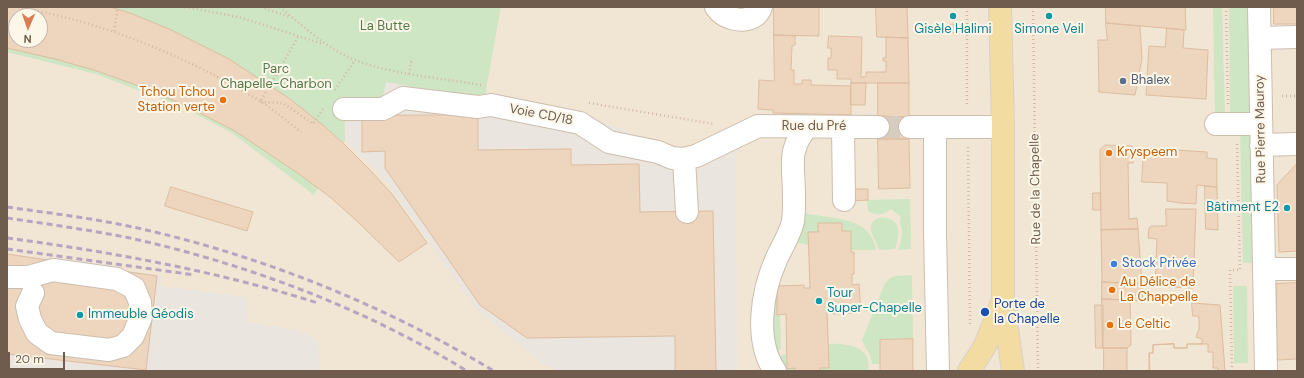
<!DOCTYPE html>
<html>
<head>
<meta charset="utf-8">
<style>
  body { margin:0 }
  #map { position:relative; width:1304px; height:378px; overflow:hidden; background:#faf3e4; font-family:"DM Sans",sans-serif }
  canvas { display:block }
  .frame { position:absolute; inset:0; border:8px solid #6f5c4c; pointer-events:none }
  .north { position:absolute; left:8px; top:8px; width:40px; height:40px; box-sizing:border-box; background:#fdf7e9; border:1px solid #c4b9aa; border-radius:50%; rotate:182deg; font-size:11px; font-weight:700; line-height:16px; text-align:center; color:#6f5c4c }
  .north::after { content:''; display:block; margin:auto; width:14px; height:18px; background:#d97e54; clip-path:polygon(50% 0,100% 100%,50% 72%,0 100%) }
  .scale { position:absolute; left:8px; top:352px; width:57px; height:18px; box-sizing:border-box; border:2px solid #6f5c4c; border-top:0; padding-left:5px; font-size:12px; line-height:14px; white-space:nowrap; color:#6f5c4c; -webkit-text-stroke:3px #fdf7e9; paint-order:stroke }
</style>
</head>
<body>
<div id="map">
<canvas width="1304" height="378"></canvas>
<div class="frame"></div>
<div class="north">N</div>
<div class="scale">20 m</div>
</div>
<script>
const ctx = document.querySelector('canvas').getContext('2d');
ctx.lineJoin = 'round';
function fillPath(path, color) { ctx.fillStyle = color; ctx.fill(path, 'evenodd'); }
function stroke(path, color, width, dash) { ctx.strokeStyle = color; ctx.lineWidth = width; ctx.lineCap = dash ? 'butt' : 'round'; ctx.setLineDash(dash || []); ctx.stroke(path); }
function label(font, color, halo, rows, align = 'center') {
  ctx.font = font + ' "DM Sans",sans-serif'; ctx.lineWidth = 4; ctx.setLineDash([]); ctx.textBaseline = 'middle'; ctx.strokeStyle = halo; ctx.fillStyle = color; for (const [text, x, y, turn = 0] of rows) {
    ctx.save(); ctx.translate(x, y); ctx.rotate((+turn || 0) * Math.PI / 180); ctx.textAlign = isNaN(turn) ? turn : align; if (halo) ctx.strokeText(text, 0, 0); ctx.fillText(text, 0, 0); ctx.restore();
  }
}
fillPath(new Path2D(`
  M7,7H1297V371H7ZM16,16H40V40H16Z`), '#f1e6d3');
fillPath(new Path2D(`
  M386,82L479,99L480,94L586,115L658,144L688,150L750,116L772,114L736,152L737,371H561L542,363L476,309L379,172L345,140L344,98Z
  M7,254L162,276L161,286L246,297L247,322L298,330L317,340L321,371H7Z`), '#eae5de');
fillPath(new Path2D(`
  M7,7H501L485,95L480,94L479,99L386,82L382,100L344,98L345,140L314,195L232,133L182,107L96,74L7,52ZM16,16H40V40H16Z
  M1213,7H1222L1225,118H1215Z
  M1229,7H1249L1251,117H1230Z
  M1251,128L1254,263H1243L1240,129Z
  M910,199L911,249L898,250C900,244 902,239 902,233C902,226 898,223 901,217L891,209C884,215 876,216 868,211L867,200Z
  M803,213C811,214 820,216 828,217C849,220 872,224 876,250H851V231H842V223H818V232H808L809,245L795,242Z
  M878,218C901,216 901,233 895,249L879,250C876,239 863,225 878,218Z
  M912,275L913,339L880,340V364H872C872,355 865,349 862,340L885,283L890,278L895,276Z
  M1233,286H1247L1248,363H1234Z
  M777,291V315H780L781,348L777,353L773,354V292Z
  M829,344C847,343 873,347 868,371H820V368H829Z
  M786,354L787,368H795V371H779L778,357Z`), '#cee6c4');
const building = new Path2D(`
  M7,7H110L130,13L169,29L229,59L290,99L324,126L344,144L368,168L392,194L427,243L399,262L358,222L330,197L299,174L235,131L184,105L136,85L97,71L55,59L7,48ZM16,16H40V40H16Z
  M774,7H819V36L774,35Z
  M876,7H907L908,38L877,37Z
  M1106,7H1185L1186,30L1106,23Z
  M1274,7H1297V24H1274Z
  M1106,23L1140,26L1142,59L1135,95L1099,92L1098,40H1107Z
  M957,24V32L949,33V25Z
  M1167,28L1184,30L1183,48L1208,50L1206,99L1146,95L1149,46L1165,47Z
  M774,35L795,36V45L792,46L791,70H794V84H802V80H811V85L851,86V115L773,113V110L758,109L759,80L774,81Z
  M829,36L862,37L861,77H866V72H886V61H883V58H886V37L908,38L909,83H851V79H837V70H828V58H831V48H828Z
  M851,83H866L865,105H851Z
  M878,83H909V117L878,116Z
  M478,115V150L571,149V165L639,164L640,212L713,211L716,371H675V336L527,338L480,305L385,168V151L362,152V116Z
  M878,116L910,117L909,139H878Z
  M878,139H909L910,188L879,189Z
  M1105,145L1132,146L1133,163H1128L1129,219L1137,218L1138,229L1101,230L1100,150Z
  M1144,148L1207,152V158L1217,159V187L1197,185L1196,204L1180,203L1167,201V183L1142,182Z
  M1297,164V251L1279,252L1277,185Z
  M1205,186L1217,187L1218,230L1206,229Z
  M171,187L253,212L247,231L165,206Z
  M850,189H868V200L851,201Z
  M1093,193H1100L1101,210H1093Z
  M1166,209H1196L1193,288L1155,286L1157,239L1148,238L1149,228L1151,226H1166Z
  M818,223H842V231H851V252H854V274H852V285L859,284L861,313L833,314V311H827L829,368H820V371H795V368L787,369L786,314L777,315V286L804,285V288H810L808,232H818Z
  M1138,229L1142,284L1102,282L1101,230Z
  M7,254L157,276L146,370L7,354Z
  M1102,282L1142,284L1143,301L1102,299Z
  M1297,283V359L1277,360L1276,284Z
  M1102,299L1130,300L1131,345L1127,348H1103Z
  M1192,303L1220,305L1225,371H1149V353H1153V345L1174,344V348H1187V344H1202V339L1196,337L1199,329V318L1198,316H1193Z
  M1095,305H1103V348H1096Z
  M913,339V371H880V340Z
  M1174,344V348H1187V344H1208V352H1213V368H1218V371H1150L1149,353H1153V345Z
  M1104,348H1127V371H1104Z`);
fillPath(building, '#edd5be');
stroke(building, '#debda0', 1);
stroke(new Path2D(`
  M878,127H910`), '#d7cdbe', 22, [22, 11]);
const minor = new Path2D(`
  M716,7C724,19 744,24 756,15C758,13 760,10 761,7
  M1259,7L1266,371
  M1260,38L1297,37
  M344,109H383L403,98L478,107L491,105L580,123L609,142L658,152L672,158L684,159L696,156L758,126L878,127
  M1216,124H1261
  M843,127L844,200
  M910,127H1003
  M935,127V233L938,371
  M1261,145L1297,144
  M684,159L687,212
  M1265,269H1297
  M7,277H28L53,270L117,279L134,288L140,302L141,317L133,336L123,346L109,350L51,343L37,333L30,319L27,306L33,293
  M775,371C754,341 762,291 776,260C781,248 791,233 793,221C795,205 794,188 793,172C793,164 792,155 795,148C797,140 802,133 807,127`);
const major = new Path2D(`
  M1000,7L1003,127V301L1013,371
  M969,371L985,346L1002,302`);
stroke(minor, '#ccbeae', 24);
stroke(major, '#d7d1cd', 24);
stroke(new Path2D(`
  M18,7C105,23 184,55 260,101C274,110 288,122 301,132
  M185,7L239,17L323,44
  M261,7L290,17
  M280,7C303,26 327,49 355,60C395,75 440,78 482,85
  M967,7V106
  M1033,7L1038,371
  M1226,7L1228,104
  M114,31L118,7
  M298,37L260,102L283,103L313,124L323,109
  M409,74L412,58
  M335,90L355,60
  M1282,96H1297
  M589,103L714,124
  M968,147L970,324
  M1232,371L1230,270H1240L1237,143`), '#d1b8a2', 2.5, [1, 3]);
stroke(minor, '#fff', 22);
stroke(major, '#f3dca2', 22);
stroke(new Path2D(`
  M7,207C49,213 91,218 133,227C260,255 382,304 494,371
  M7,218C48,224 89,230 130,238C247,264 364,308 467,371
  M7,238C112,252 216,271 318,303
  M7,249L195,275`), '#b7a4c2', 3, [6, 4]);
for (const [x, y, r, color] of [
  [953,16,4,"#0f9aa8"],
  [1049,16,4,"#0f9aa8"],
  [1123,81,4,"#5c6f8a"],
  [223,100,4,"#e8710a"],
  [1109,153,4,"#e8710a"],
  [1287,208,4,"#0f9aa8"],
  [1114,264,4,"#3f7fe0"],
  [1112,290,4,"#e8710a"],
  [819,301,4,"#0f9aa8"],
  [985,312,5,"#1a4fb4"],
  [80,315,4,"#0f9aa8"],
  [1110,325,4,"#e8710a"]
]) { const dot = new Path2D(); dot.arc(x, y, r, 0, 2 * Math.PI); ctx.fillStyle = color; ctx.fill(dot); stroke(dot, '#fdf7e9', 1.5); }
label('13px', '#537a48', '#fdf7e9', [
  ["La Butte",385,27],
  ["Parc",276,70],
  ["Chapelle-Charbon",276,85]
]);
label('13px', '#0d838f', '#fdf7e9', [
  ["Gisèle Halimi",953,30],
  ["Simone Veil",1049,30],
  ["Bâtiment E2",1279,208,"right"],
  ["Tour",827,294,"left"],
  ["Super-Chapelle",827,309,"left"],
  ["Immeuble Géodis",88,315,"left"]
]);
label('13px', '#4e5e75', '#fdf7e9', [
  ["Bhalex",1131,81]
], 'left');
label('13px', '#c56008', '#fdf7e9', [
  ["Tchou Tchou",215,93,"right"],
  ["Station verte",215,108,"right"],
  ["Kryspeem",1117,153],
  ["Au Délice de",1120,283],
  ["La Chappelle",1120,298],
  ["Le Celtic",1118,325]
], 'left');
label('13px', '#6f5c4c', '#fdf7e9', [
  ["Voie CD/18",541,115,11],
  ["Rue du Pré",814,127],
  ["Rue Pierre Mauroy",1261,129,-91],
  ["Rue de la Chapelle",1036,189,-91]
]);
label('13px', '#366cbe', '#fdf7e9', [
  ["Stock Privée",1122,264]
], 'left');
label('13px', '#164399', '#fdf7e9', [
  ["Porte de",994,305],
  ["la Chapelle",994,320]
], 'left');
</script>
</body>
</html>
